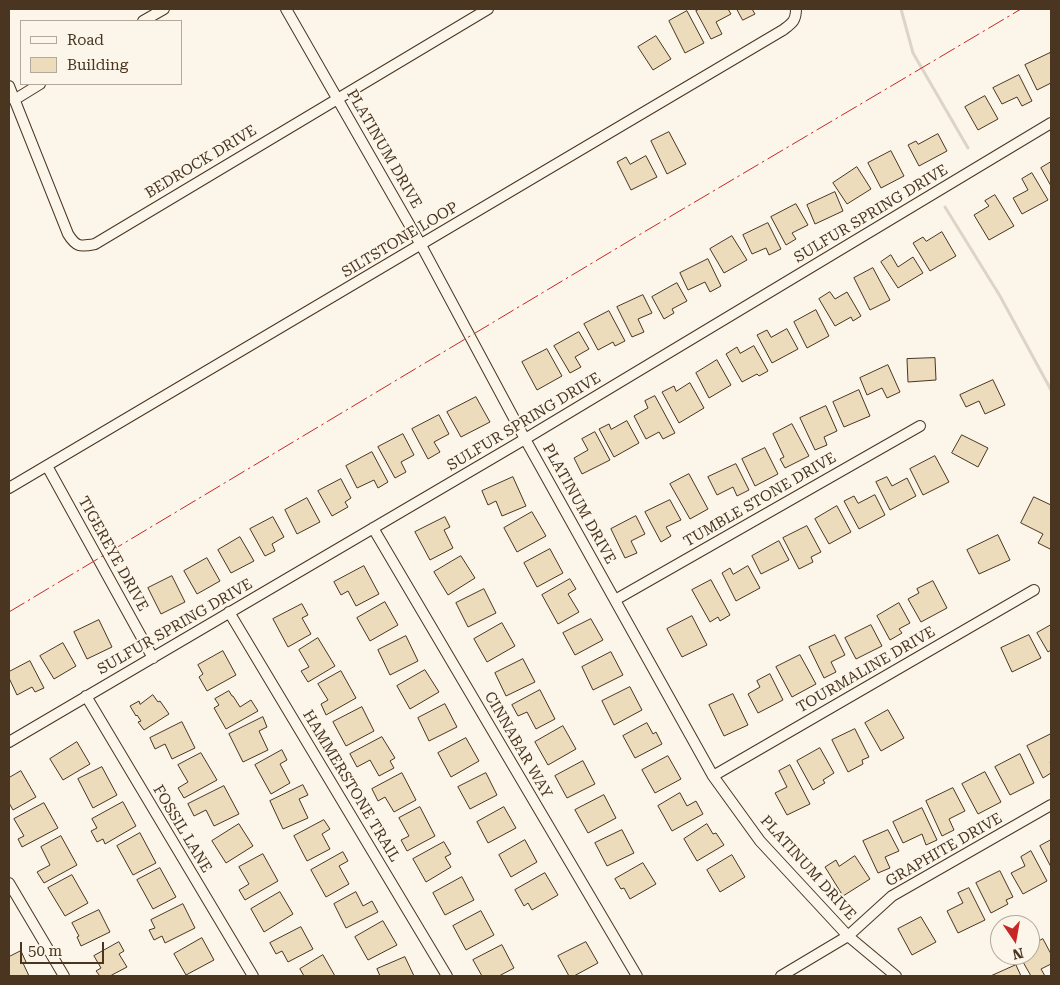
<!DOCTYPE html>
<html>
<head>
<meta charset="utf-8">
<style>
  body { margin:0 }
  #map { position:relative; width:1060px; height:985px; overflow:hidden; background:#fbf6e9; font-family:"Roboto Serif",serif }
  canvas { display:block }
  .frame { position:absolute; inset:0; border:10px solid #4a3520; pointer-events:none }
  .legend { position:absolute; left:20px; top:20px; width:162px; height:65px; box-sizing:border-box; background:#fbf6e9; border:1px solid #b4a999; margin:0; padding:6px 9px; list-style:none; font-size:15px; color:#4a3520 }
  .legend li { display:flex; align-items:center; gap:10px; height:25px }
  .legend b { width:25px; border:1px solid #b4a999 }
  .north { position:absolute; left:990px; top:915px; width:50px; height:50px; box-sizing:border-box; background:#fbf6e9; border:1px solid #b4a999; border-radius:50%; rotate:168deg; font-size:14px; font-weight:700; line-height:20px; text-align:center; color:#4a3520 }
  .north::after { content:''; display:block; margin:auto; width:18px; height:22px; background:#c62828; clip-path:polygon(50% 0,100% 100%,50% 72%,0 100%) }
  .scale { position:absolute; left:20px; top:942px; width:84px; height:22px; box-sizing:border-box; border:2px solid #4a3520; border-top:0; padding-left:6px; font-size:15px; line-height:18px; white-space:nowrap; color:#4a3520; -webkit-text-stroke:4px #fbf6e9; paint-order:stroke }
</style>
</head>
<body>
<div id="map">
<canvas width="1060" height="985"></canvas>
<div class="frame"></div>
<ul class="legend">
<li><b style="height:6px;background:#fbf6e9"></b>Road</li>
<li><b style="height:14px;background:#ecdcbc"></b>Building</li>
</ul>
<div class="north">N</div>
<div class="scale">50 m</div>
</div>
<script>
const ctx = document.querySelector('canvas').getContext('2d');
ctx.lineJoin = 'round';
function stroke(path, color, width, dash) { ctx.strokeStyle = color; ctx.lineWidth = width; ctx.lineCap = dash ? 'butt' : 'round'; ctx.setLineDash(dash || []); ctx.stroke(path); }
function fillPath(path, color) { ctx.fillStyle = color; ctx.fill(path, 'evenodd'); }
function label(font, color, halo, rows, align = 'center') {
  ctx.font = font + ' "Roboto Serif",serif'; ctx.lineWidth = 4; ctx.setLineDash([]); ctx.textBaseline = 'middle'; ctx.strokeStyle = halo; ctx.fillStyle = color; for (const [text, x, y, turn = 0] of rows) {
    ctx.save(); ctx.translate(x, y); ctx.rotate((+turn || 0) * Math.PI / 180); ctx.textAlign = isNaN(turn) ? turn : align; if (halo) ctx.strokeText(text, 0, 0); ctx.fillText(text, 0, 0); ctx.restore();
  }
}
stroke(new Path2D(`
  M901,9L913,53L968,148
  M945,207L1000,296L1051,390`), '#dcd4c6', 3);
const building = new Path2D(`
  M700,9H728L731,14L716,22L722,34L711,39L696,11Z
  M737,9H752L755,14L743,20Z
  M687,11L704,43L685,53L669,21Z
  M656,36L671,59L653,70L638,47Z
  M1050,53L1051,55V83L1037,90L1025,65Z
  M1019,75L1032,101L1022,106L1017,97L1002,104L993,88Z
  M985,96L998,119L978,130L965,107Z
  M669,132L686,164L667,174L651,141Z
  M938,134L947,151L919,166L908,145L916,141L918,144Z
  M891,151L904,176L881,188L868,163Z
  M646,156L657,177L631,190L617,162L626,157L630,164Z
  M1051,162V186L1041,168Z
  M857,167L871,189L847,204L833,183Z
  M1032,173L1048,200L1022,214L1013,198L1028,190L1022,179Z
  M835,192L843,211L815,224L807,205Z
  M995,195L1014,226L989,240L974,215L989,206L985,201Z
  M796,204L808,225L792,233L796,239L786,245L771,217Z
  M768,223L781,249L769,255L766,248L752,254L743,235Z
  M942,232L956,256L930,271L913,243L923,237L926,241Z
  M732,236L747,260L724,273L710,249Z
  M891,255L898,267L913,257L923,273L898,288L881,262Z
  M708,259L721,286L710,292L705,282L688,290L680,273Z
  M873,268L890,300L870,310L854,278Z
  M677,283L687,301L672,309L674,313L664,319L652,297Z
  M830,292L835,299L847,292L861,316L853,321L851,317L835,326L819,299Z
  M643,295L652,313L638,319L644,332L632,337L617,307Z
  M816,310L829,336L807,348L794,322Z
  M609,311L625,341L615,346L613,342L598,350L584,324Z
  M787,329L798,349L772,363L757,335L767,330L771,337Z
  M579,332L589,349L575,357L581,367L570,373L554,346Z
  M754,346L768,371L759,376L757,374L742,382L726,354L737,347L740,353Z
  M547,349L562,376L537,390L522,362Z
  M935,358L936,380L908,382L907,359Z
  M717,360L731,385L709,398L696,373Z
  M888,365L900,392L887,398L882,388L867,395L860,378Z
  M993,380L1005,405L985,414L979,401L966,407L960,395Z
  M690,383L704,408L679,423L662,392L674,386L676,391Z
  M859,390L870,416L844,427L833,402Z
  M655,396L675,433L663,439L659,432L646,439L634,416L648,408L645,401Z
  M476,397L490,422L461,437L447,412Z
  M826,406L837,431L824,437L827,445L815,450L800,418Z
  M439,415L449,434L434,442L440,452L428,459L412,429Z
  M627,421L639,443L614,457L599,429L609,424L611,429Z
  M792,424L809,456L785,468L780,459L784,457L773,434Z
  M595,432L610,460L582,474L574,458L588,450L582,439Z
  M403,434L414,455L401,462L406,472L395,478L378,447Z
  M962,435L988,448L978,467L952,453Z
  M765,448L778,474L755,486L742,459Z
  M372,452L388,482L378,488L374,480L357,488L346,466Z
  M935,456L949,482L923,495L910,469Z
  M736,464L749,490L737,496L733,487L717,495L708,477Z
  M689,474L708,509L690,519L670,484Z
  M513,477L526,506L502,516L496,501L488,505L482,491Z
  M887,477L892,486L907,478L916,496L890,510L876,482Z
  M341,479L351,498L345,502L348,507L332,516L318,491Z
  M875,495L885,515L859,529L844,501L854,496L858,503Z
  M1034,497L1051,505V547L1050,549L1038,543L1043,534L1021,523Z
  M307,498L320,522L297,534L285,510Z
  M670,500L681,520L666,527L671,536L661,542L645,512Z
  M837,506L851,532L829,544L815,519Z
  M532,512L546,536L517,552L504,528Z
  M636,516L645,534L631,541L637,553L625,558L611,529Z
  M273,517L284,537L272,544L275,551L265,556L250,529Z
  M445,517L450,527L444,530L453,548L430,560L415,532Z
  M807,526L821,552L811,557L813,562L799,569L783,538Z
  M998,535L1010,560L979,574L967,550Z
  M240,537L254,561L231,573L218,550Z
  M779,541L789,560L761,574L752,556Z
  M550,549L563,573L537,587L524,563Z
  M461,556L475,578L448,595L434,572Z
  M207,558L220,581L197,594L184,571Z
  M364,566L379,594L356,606L348,591L341,595L334,582Z
  M748,566L760,588L736,601L722,573L730,568L733,574Z
  M172,576L185,602L161,614L148,588Z
  M570,579L576,589L568,594L579,612L558,624L542,595Z
  M711,580L730,615L720,621L718,617L710,622L692,590Z
  M933,581L947,608L921,622L908,599L919,593L917,589Z
  M484,589L496,613L468,627L456,603Z
  M385,602L398,625L370,641L357,618Z
  M899,603L910,623L899,629L902,633L890,640L877,616Z
  M302,604L308,615L302,618L311,634L288,647L273,619Z
  M692,616L707,645L682,657L667,629Z
  M591,619L603,640L575,655L563,633Z
  M99,620L112,647L87,659L74,632Z
  M502,623L515,646L487,662L474,639Z
  M871,625L882,646L856,659L845,638Z
  M1051,625V650L1048,652L1037,633Z
  M835,635L845,655L831,662L836,672L824,678L809,647Z
  M1029,635L1041,658L1012,672L1001,648Z
  M406,636L418,661L390,675L378,650Z
  M318,638L335,666L308,682L301,671L309,667L299,650Z
  M63,643L76,666L54,679L40,656Z
  M223,651L236,675L207,691L199,677L203,674L198,665Z
  M611,652L623,675L593,690L582,667Z
  M800,655L816,684L792,697L776,667Z
  M523,659L535,682L506,696L495,673Z
  M30,661L44,688L35,692L32,687L17,695L9,678V672Z
  M425,670L439,692L410,709L397,686Z
  M341,671L356,698L326,715L321,704L328,700L318,684Z
  M770,674L783,700L758,713L748,694L760,687L757,681Z
  M630,687L642,710L614,725L602,701Z
  M540,690L555,719L536,729L527,712L518,716L512,705Z
  M229,691L232,696H233L240,707L251,700L258,711L226,729L214,708L219,705L215,699Z
  M733,694L748,725L724,736L709,705Z
  M153,695L158,702L160,701L169,714L144,730L138,722L141,721L137,715L136,716L130,706L139,701L140,704Z
  M445,704L457,727L429,741L418,718Z
  M362,707L374,731L346,746L333,722Z
  M888,710L904,738L881,751L865,723Z
  M263,717L267,727L259,731L268,750L243,762L229,734Z
  M182,722L195,748L172,759L165,744L155,749L150,738Z
  M647,723L653,734L656,732L662,744L635,758L623,736Z
  M563,726L576,749L548,765L535,742Z
  M855,729L869,757L862,760L863,764L848,772L832,740Z
  M1051,734V761L1050,762L1051,764V773L1043,778L1027,746Z
  M382,737L395,758L390,761L394,768L379,776L370,760L357,767L350,754Z
  M466,738L479,761L451,777L438,753Z
  M77,742L90,764L63,780L50,759Z
  M820,748L834,773L823,780L825,783L813,790L797,761Z
  M282,750L287,760L280,764L290,783L271,794L255,765Z
  M201,753L217,780L184,798L178,788L188,782L178,765Z
  M1020,754L1034,783L1010,795L995,767Z
  M668,756L681,779L655,793L642,770Z
  M583,761L595,784L567,798L555,776Z
  M790,765L810,804L787,815L775,793L787,787L779,771Z
  M102,767L117,795L93,808L78,779Z
  M21,771L36,797L13,810L9,803V778Z
  M985,772L1001,802L978,814L962,784Z
  M402,773L416,800L394,812L385,797L378,801L372,789Z
  M486,773L497,795L470,809L458,787Z
  M303,785L308,795L299,799L308,818L283,829L270,801Z
  M224,786L239,814L214,826L206,810L194,816L188,804Z
  M953,788L965,811L949,819L954,830L942,836L926,801Z
  M680,793L687,806L696,801L703,814L672,831L658,806Z
  M604,795L616,818L588,833L575,810Z
  M123,802L136,826L105,844L103,839L97,842L91,831L97,828L92,819Z
  M44,803L58,828L22,847L18,839L24,836L14,819Z
  M420,807L435,836L407,851L401,840L409,836L399,818Z
  M504,807L516,828L488,843L477,822Z
  M922,808L937,840L926,845L922,834L903,843L893,822Z
  M324,820L330,829L322,834L330,849L307,861L294,836Z
  M239,824L253,846L226,863L212,841Z
  M707,824L713,834L716,833L724,845L697,861L684,839Z
  M622,830L634,853L607,866L595,843Z
  M888,830L899,851L885,857L890,868L878,873L863,841Z
  M140,833L156,863L133,875L117,846Z
  M61,836L77,865L44,883L37,872L50,865L41,847Z
  M525,840L537,862L511,877L499,855Z
  M1051,840V867L1040,846Z
  M444,842L451,854L445,857L451,867L426,882L413,859Z
  M1031,851L1047,881L1023,894L1011,873L1025,866L1021,857Z
  M343,852L348,861L339,866L349,884L326,897L311,870Z
  M263,854L278,881L245,900L239,890L249,884L239,867Z
  M732,855L745,877L720,892L707,870Z
  M855,856L870,879L843,896L825,867L836,860L839,866Z
  M643,863L656,884L630,899L624,888L621,889L615,879Z
  M160,868L176,897L153,909L137,880Z
  M1000,871L1013,897L1006,900L1008,904L991,913L976,883Z
  M545,873L558,895L532,910L528,903L524,906L515,890Z
  M72,875L88,903L65,916L48,888Z
  M462,877L474,900L445,915L433,893Z
  M969,888L985,920L958,933L947,911L963,903L958,893Z
  M280,892L293,914L264,932L251,909Z
  M356,892L363,906L372,901L378,912L346,928L334,904Z
  M183,904L195,928L165,943L162,936L154,940L149,930L155,928L151,920Z
  M99,910L110,932L81,946L77,937L79,936L72,923Z
  M481,911L494,935L466,950L453,926Z
  M921,917L936,942L912,955L898,929Z
  M383,921L397,945L368,960L355,937Z
  M301,927L313,949L288,962L282,951L276,954L270,943Z
  M202,938L214,960L186,975L174,954Z
  M1043,939L1051,954V964L1041,969L1045,976H1031L1019,955H1030V946Z
  M119,942L124,951L119,954L127,967L110,976H100L96,971L101,968L94,956Z
  M586,942L598,963L574,976H569L558,956Z
  M502,945L514,968L499,976H482L473,960Z
  M21,951L26,962L23,963L29,976H9V957Z
  M323,955L335,976H304L300,969Z
  M405,957L414,976H380L377,969Z
  M1016,965L1021,976H991Z`);
fillPath(building, '#ecdcbc');
stroke(building, '#4a3520', 1);
const minor = new Path2D(`
  M286,9L421,245L525,439L713,776L760,841L848,936L896,976
  M143,21L164,9
  M9,86L68,234C76,247 80,247 95,244L488,9
  M14,100L40,84
  M47,466L153,658
  M9,488L783,30C792,23 796,21 796,9
  M373,528L637,976
  M615,600L920,426
  M229,612L447,976
  M86,696L253,976
  M9,742L525,439L1051,123
  M713,776L1034,590
  M9,883L64,976
  M781,976L848,936L892,896L1051,805`);
stroke(minor, '#4a3520', 12);
stroke(minor, '#fbf6e9', 10);
stroke(new Path2D(`
  M9,612L644,232L898,82L1021,9`), '#c62828', 1, [18, 4, 2.5, 4]);
label('15px', '#4a3520', '#fbf6e9', [
  ["PLATINUM DRIVE",384,149,60],
  ["BEDROCK DRIVE",201,162,-31],
  ["SULFUR SPRING DRIVE",871,214,-31],
  ["SILTSTONE LOOP",400,240,-31],
  ["SULFUR SPRING DRIVE",524,422,-31],
  ["TUMBLE STONE DRIVE",760,500,-30],
  ["PLATINUM DRIVE",579,504,61],
  ["TIGEREYE DRIVE",113,554,61],
  ["SULFUR SPRING DRIVE",175,627,-30],
  ["TOURMALINE DRIVE",866,670,-30],
  ["CINNABAR WAY",518,745,60],
  ["HAMMERSTONE TRAIL",351,786,59],
  ["FOSSIL LANE",182,829,59],
  ["GRAPHITE DRIVE",944,850,-30],
  ["PLATINUM DRIVE",808,868,48]
]);
</script>
</body>
</html>
